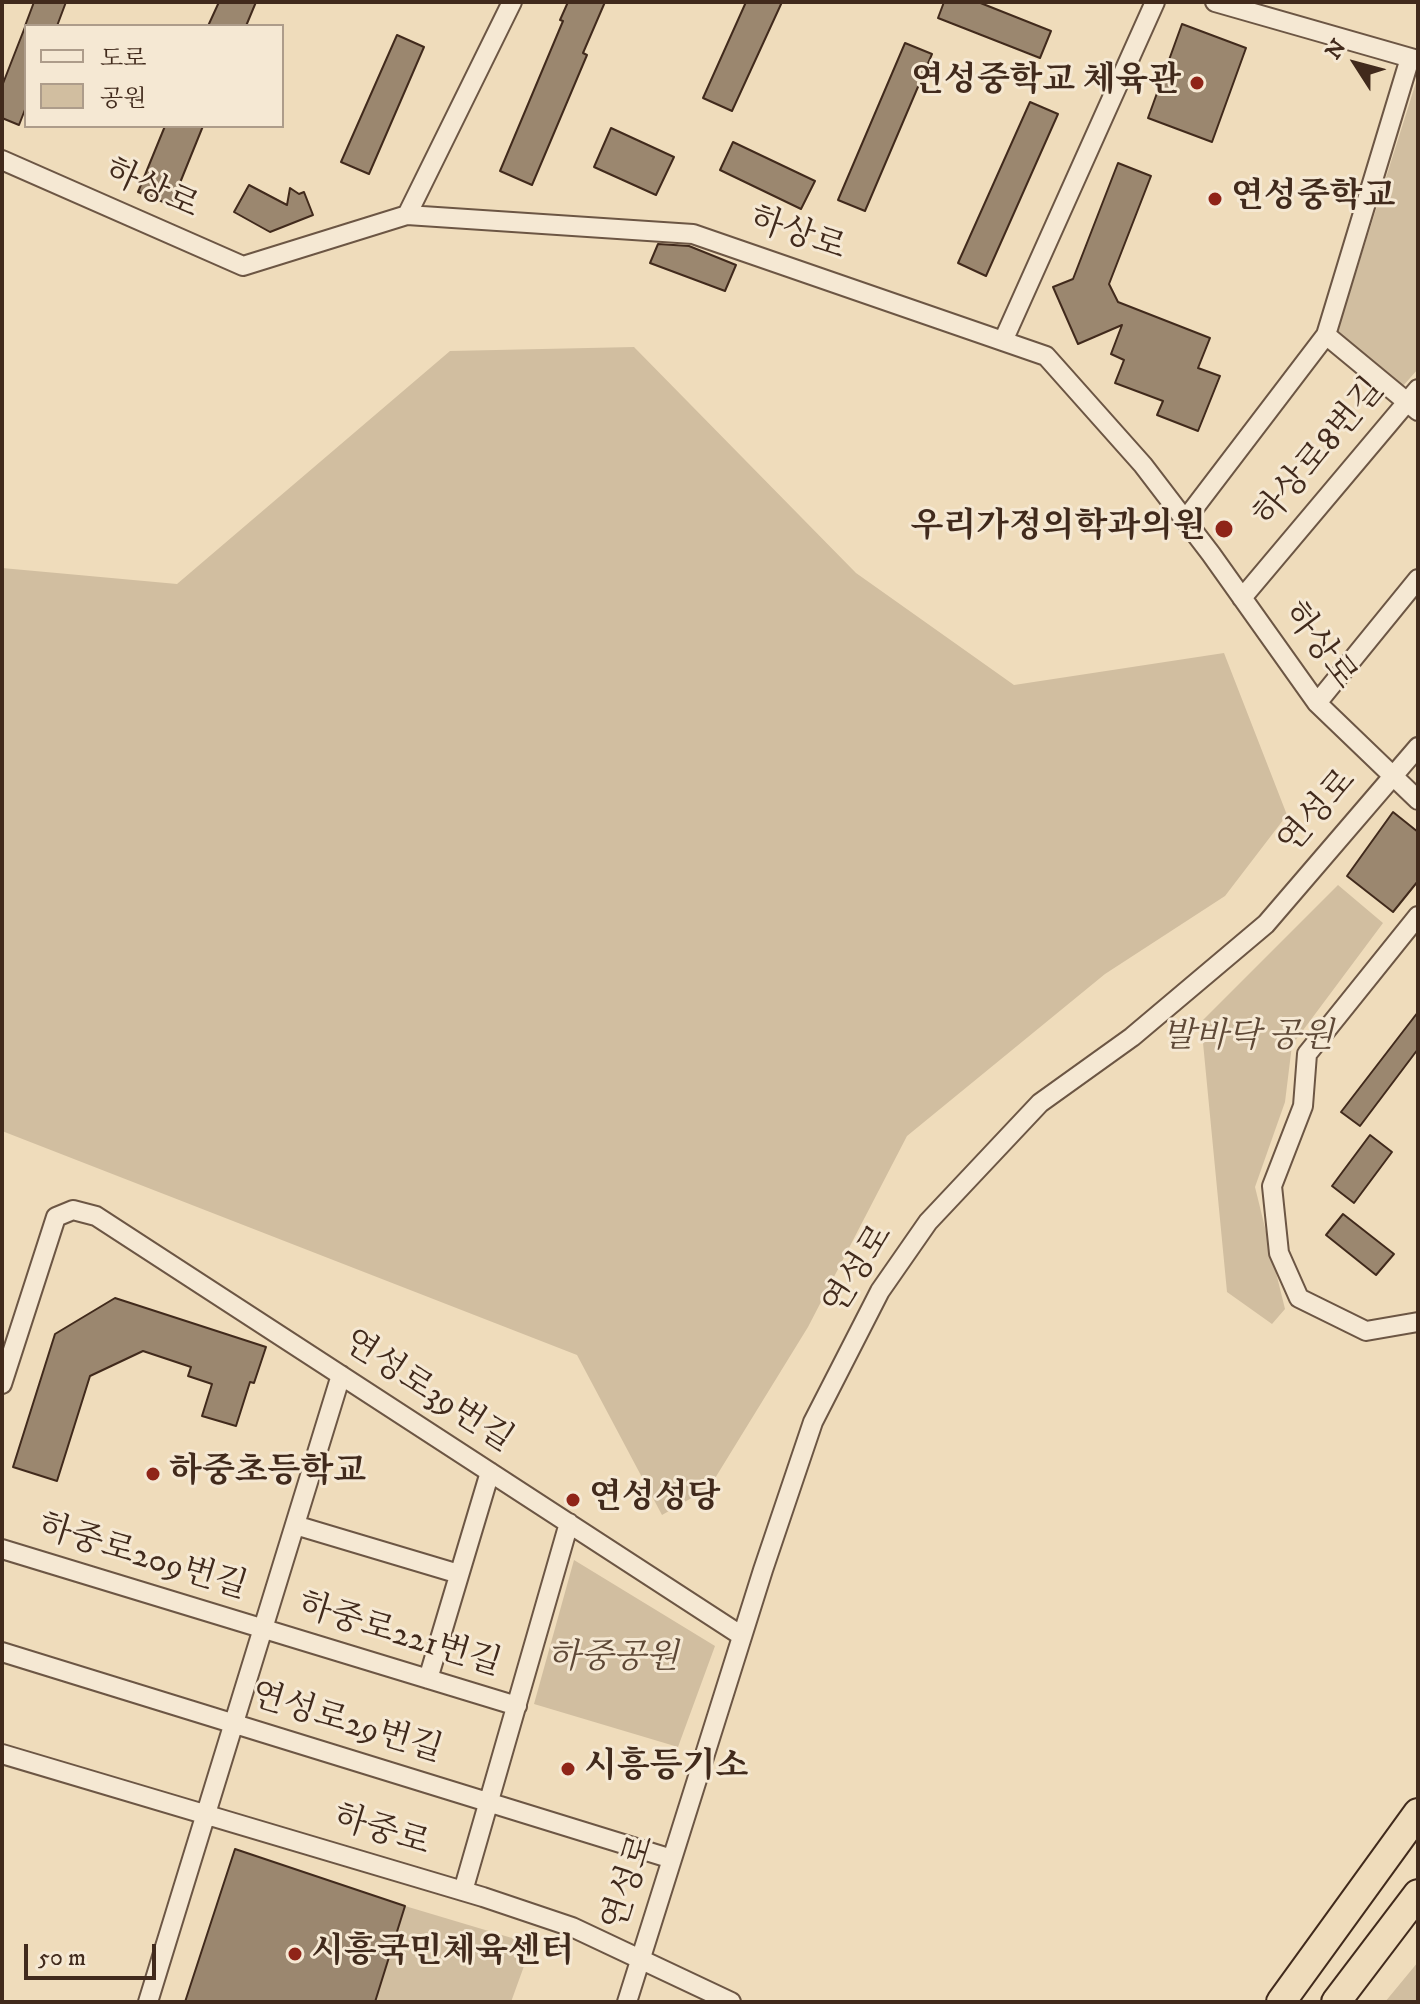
<!DOCTYPE html>
<html>
<head>
<meta charset="utf-8">
<style>
  body { margin:0 }
  #map { position:relative; width:1420px; height:2004px; overflow:hidden; background:#efdcbb; font-family:"IM FELL DW Pica","Noto Serif KR",serif }
  canvas { display:block }
  .frame { position:absolute; inset:0; border:4px solid #412a1c; pointer-events:none }
  .legend { position:absolute; left:24px; top:24px; width:260px; height:104px; box-sizing:border-box; background:#f5e8d3; border:2px solid #ad9c8a; margin:0; padding:10px 14px; list-style:none; font-size:24px; color:#412a1c }
  .legend li { display:flex; align-items:center; gap:16px; height:40px }
  .legend b { width:40px; border:2px solid #ad9c8a }
  .north { position:absolute; left:1316px; top:24px; width:80px; height:80px; -webkit-text-stroke:6px #f5e8d3; paint-order:stroke; rotate:306deg; font-size:22px; font-weight:700; line-height:32px; text-align:center; color:#412a1c }
  .north::after { content:''; display:block; margin:auto; width:28px; height:36px; background:#412a1c; clip-path:polygon(50% 0,100% 100%,50% 72%,0 100%) }
  .scale { position:absolute; left:24px; top:1944px; width:132px; height:36px; box-sizing:border-box; border:4px solid #412a1c; border-top:0; padding-left:10px; font-size:24px; line-height:28px; white-space:nowrap; color:#412a1c; -webkit-text-stroke:6px #f5e8d3; paint-order:stroke }
</style>
</head>
<body>
<div id="map">
<canvas width="1420" height="2004"></canvas>
<div class="frame"></div>
<ul class="legend">
<li><b style="height:10px;background:#f5e8d3"></b>도로</li>
<li><b style="height:22px;background:#d1bea0"></b>공원</li>
</ul>
<div class="north">N</div>
<div class="scale">50 m</div>
</div>
<script>
const ctx = document.querySelector('canvas').getContext('2d');
ctx.lineJoin = 'round';
function fillPath(path, color) { ctx.fillStyle = color; ctx.fill(path, 'evenodd'); }
function stroke(path, color, width, dash) { ctx.strokeStyle = color; ctx.lineWidth = width; ctx.lineCap = dash ? 'butt' : 'round'; ctx.setLineDash(dash || []); ctx.stroke(path); }
function label(font, color, halo, rows, align = 'center') {
  ctx.font = font + ' "IM FELL DW Pica","Noto Serif KR",serif'; ctx.lineWidth = 6; ctx.setLineDash([]); ctx.textBaseline = 'middle'; ctx.strokeStyle = halo; ctx.fillStyle = color; for (const [text, x, y, turn = 0] of rows) {
    ctx.save(); ctx.translate(x, y); ctx.rotate((+turn || 0) * Math.PI / 180); ctx.textAlign = isNaN(turn) ? turn : align; if (halo) ctx.strokeText(text, 0, 0); ctx.fillText(text, 0, 0); ctx.restore();
  }
}
fillPath(new Path2D(`
  M1418,76V369L1403,386L1337,333Z
  M634,347L856,573L1014,685L1224,653L1287,815L1225,896L1105,974L907,1136L808,1327L709,1488L662,1515L577,1355L2,1131V568L177,584L450,351Z
  M1338,885L1383,923L1292,1045L1285,1102L1255,1187L1285,1309L1272,1324L1227,1292L1201,1022Z
  M574,1560L715,1646L678,1747L534,1704Z
  M405,1906L532,1944L511,2002H375Z
  M1418,1962V2002H1385Z`), '#d1bea0');
const building = new Path2D(`
  M34,2H66L57,26H25Z
  M219,2H256L246,26H208Z
  M568,2H605L583,53L587,55L532,185L500,171L563,21L560,20Z
  M746,2H782L732,111L703,98Z
  M944,2H978L1051,31L1040,58L938,18Z
  M1182,24L1246,48L1212,142L1148,118Z
  M25,27L26,107L19,125L2,118V86Z
  M397,35L424,47L369,174L341,162Z
  M905,43L932,54L865,211L838,200Z
  M1030,102L1058,114L986,276L958,263Z
  M165,126H203L171,205L138,192Z
  M611,128L674,157L656,195L594,167Z
  M733,142L815,181L801,209L720,170Z
  M1118,163L1151,176L1109,284L1118,302L1210,338L1198,368L1220,376L1198,431L1157,415L1163,401L1115,383L1124,360L1111,354L1122,325L1078,344L1053,287L1073,279Z
  M249,185L287,205L290,188L299,194L304,192L313,215L270,232L234,212Z
  M658,244L689,246L736,265L725,291L650,263Z
  M1393,812L1418,832V881L1393,912L1347,876Z
  M1418,1012V1049L1360,1126L1341,1112Z
  M1370,1135L1392,1152L1354,1203L1332,1186Z
  M1343,1214L1394,1254L1376,1275L1326,1235Z
  M115,1298L266,1347L254,1383L250,1382L236,1426L202,1416L212,1384L188,1376L191,1367L143,1351L90,1376L57,1481L13,1467L55,1334Z
  M235,1849L405,1906L375,2002H185Z`);
fillPath(building, '#9b876f');
stroke(building, '#412a1c', 2);
const minor = new Path2D(`
  M1215,2L1418,60
  M2,160L243,266L407,215L693,234L1046,356L1143,465L1211,554L1317,703L1418,800
  M407,215L512,2
  M1326,335L1410,58
  M1003,341L1155,2
  M1185,520L1326,335L1418,411
  M1242,598L1418,389
  M1317,703L1418,579
  M1418,916L1307,1054L1303,1106L1272,1186L1279,1253L1299,1298L1366,1331L1418,1322
  M2,1384L56,1217L73,1210L96,1216L742,1636
  M295,1525L459,1574
  M2,1549L517,1706
  M2,1652L672,1859
  M428,1679L490,1472
  M2,1754L483,1897L572,1927L731,2002
  M463,1891L569,1523
  M148,2002L341,1375
  M627,2002L763,1570L813,1422L880,1291L928,1222L1040,1103L1132,1037L1266,924L1418,747`);
const highway = new Path2D(`
  M1281,2002L1418,1813
  M1336,2002L1418,1894`);
stroke(minor, '#6c5644', 22);
stroke(highway, '#412a1c', 32);
stroke(minor, '#f5e8d3', 18);
stroke(highway, '#efdcbb', 28);
for (const [x, y, r, color] of [
  [1197,83,8,"#8f2418"],
  [1215,199,8,"#8f2418"],
  [1224,529,10,"#8f2418"],
  [153,1474,8,"#8f2418"],
  [573,1500,8,"#8f2418"],
  [568,1769,8,"#8f2418"],
  [295,1954,8,"#8f2418"]
]) { const dot = new Path2D(); dot.arc(x, y, r, 0, 2 * Math.PI); ctx.fillStyle = color; ctx.fill(dot); stroke(dot, '#f5e8d3', 3); }
label('bold 34px', '#412a1c', '#f5e8d3', [
  ["연성중학교 체육관",1181,83,"right"],
  ["연성중학교",1231,199],
  ["우리가정의학과의원",1206,529,"right"],
  ["하중초등학교",169,1474],
  ["연성성당",589,1500],
  ["시흥등기소",584,1769],
  ["시흥국민체육센터",311,1954]
], 'left');
label('34px', '#412a1c', '#f5e8d3', [
  ["하상로",151,191,24],
  ["하상로",797,236,19],
  ["하상로8번길",1321,454,-50],
  ["하상로",1318,647,53],
  ["연성로",1319,813,-49],
  ["연성로",860,1271,-58],
  ["연성로39번길",427,1393,33],
  ["하중로209번길",142,1559,17],
  ["하중로221번길",399,1637,17],
  ["연성로29번길",346,1725,17],
  ["하중로",381,1833,17],
  ["연성로",631,1883,-72]
]);
label('italic 34px', '#5e4836', '#f5e8d3', [
  ["발바닥 공원",1248,1039],
  ["하중공원",613,1660]
]);
</script>
</body>
</html>
